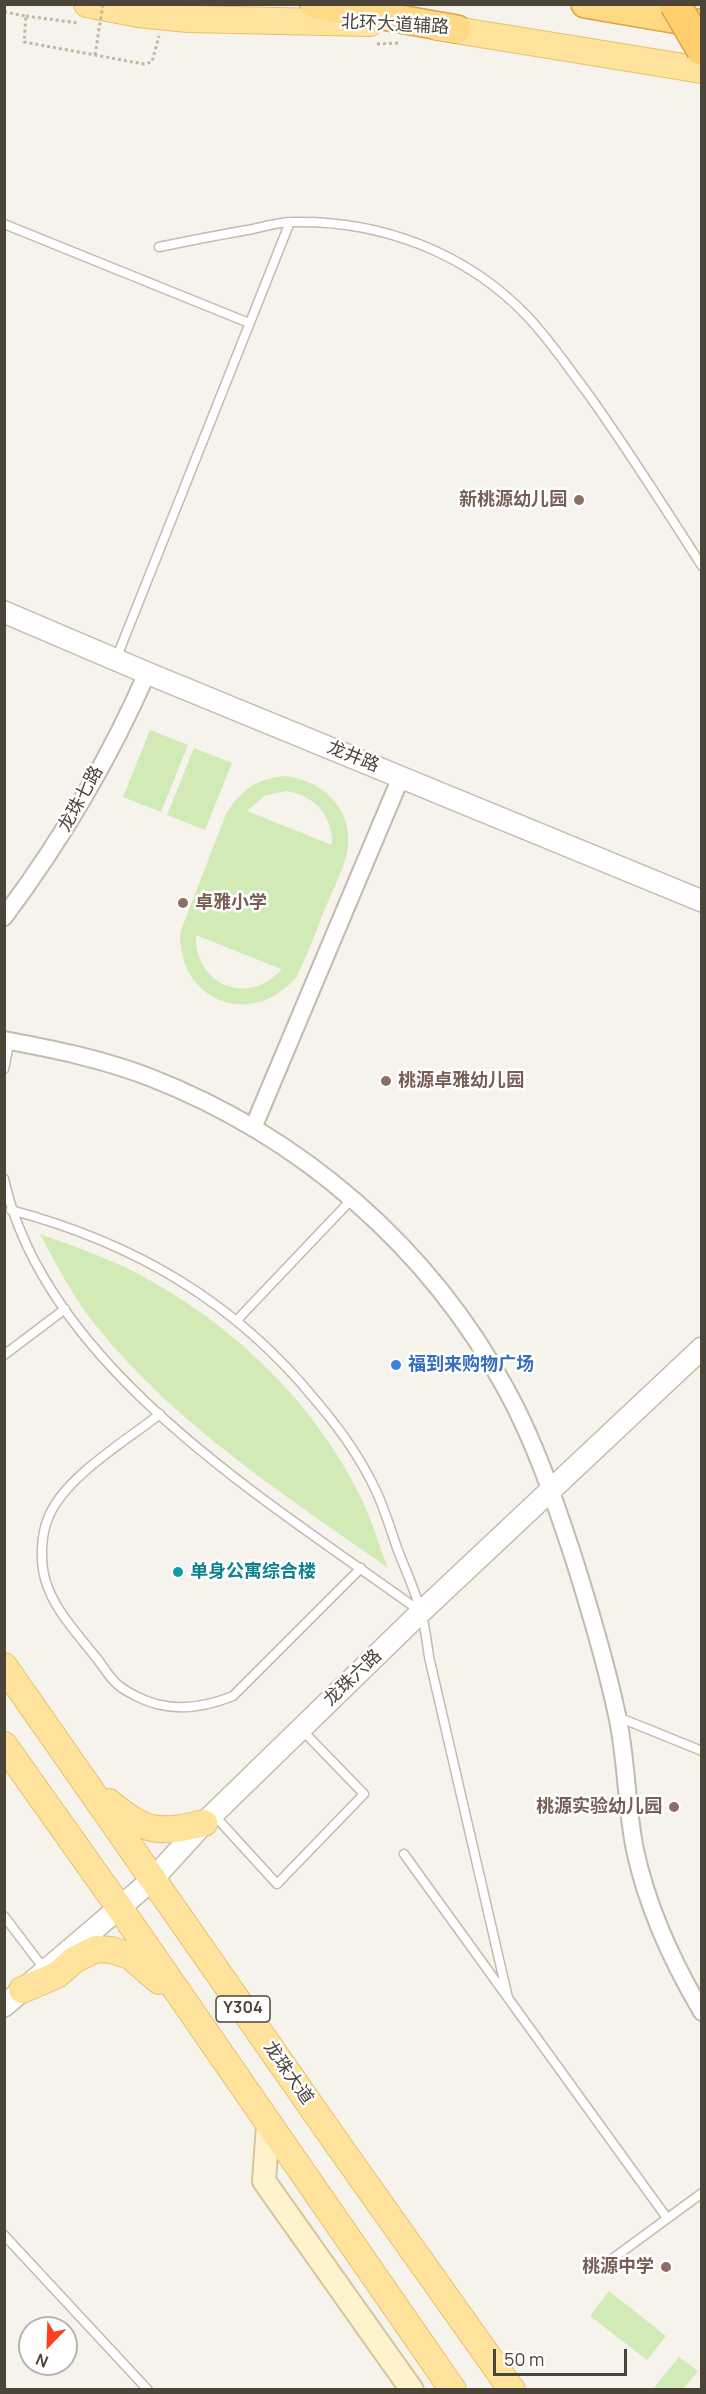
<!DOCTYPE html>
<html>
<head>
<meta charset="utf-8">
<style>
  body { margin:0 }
  #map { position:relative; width:706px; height:2394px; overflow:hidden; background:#f6f3ec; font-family:Manrope,sans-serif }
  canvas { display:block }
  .frame { position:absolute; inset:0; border:6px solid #4b4439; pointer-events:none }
  .north { position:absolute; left:18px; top:2316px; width:60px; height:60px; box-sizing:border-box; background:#fff; border:2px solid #b7b4b0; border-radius:50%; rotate:203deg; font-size:16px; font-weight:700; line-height:24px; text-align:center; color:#4b4439 }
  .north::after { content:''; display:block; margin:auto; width:21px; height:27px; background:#fc3f1d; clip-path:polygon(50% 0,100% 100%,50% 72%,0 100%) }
  .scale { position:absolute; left:493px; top:2349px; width:134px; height:27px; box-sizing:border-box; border:3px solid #4b4439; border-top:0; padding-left:8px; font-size:18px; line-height:21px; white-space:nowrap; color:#4b4439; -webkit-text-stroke:4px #fff; paint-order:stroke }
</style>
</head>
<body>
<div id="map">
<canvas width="706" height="2394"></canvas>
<div class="frame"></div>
<div class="north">N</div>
<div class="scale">50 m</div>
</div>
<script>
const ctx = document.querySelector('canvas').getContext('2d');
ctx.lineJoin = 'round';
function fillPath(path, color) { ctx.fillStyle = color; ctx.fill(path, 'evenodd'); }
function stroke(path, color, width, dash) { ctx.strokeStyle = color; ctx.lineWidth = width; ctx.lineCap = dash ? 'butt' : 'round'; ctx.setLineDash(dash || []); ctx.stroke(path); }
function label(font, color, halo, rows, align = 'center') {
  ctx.font = font + ' Manrope,"Noto Sans SC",sans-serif'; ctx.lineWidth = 5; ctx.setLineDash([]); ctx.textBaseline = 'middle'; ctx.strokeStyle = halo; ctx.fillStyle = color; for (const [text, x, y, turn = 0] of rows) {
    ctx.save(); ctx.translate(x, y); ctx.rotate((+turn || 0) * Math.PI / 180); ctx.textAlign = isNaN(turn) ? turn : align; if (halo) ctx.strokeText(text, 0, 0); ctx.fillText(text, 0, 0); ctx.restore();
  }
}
fillPath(new Path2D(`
  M150,730L188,745L161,812L123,797Z
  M194,748L232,763L205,830L167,815Z
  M286,776C322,781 352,807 348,847C345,868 332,891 324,911C315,934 307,957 295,979C249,1029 179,1001 180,933L226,814C240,790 258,778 286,776ZM286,791C315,796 333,815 332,845L247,811L264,796ZM196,935L281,969V970C248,1007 194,985 196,935Z
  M40,1234C78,1248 118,1261 153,1282C240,1331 319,1409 362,1500C372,1521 379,1545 388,1568C285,1495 177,1426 97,1327C74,1299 57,1266 40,1234Z
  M609,2291L666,2336L647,2360L590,2316Z
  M679,2357L698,2371L683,2389H653Z`), '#d2eab5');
const service = new Path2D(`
  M4,224L249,323
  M159,247C188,241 218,235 248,230C262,227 278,222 293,222C380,220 466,252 527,316C549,339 567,366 586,391C627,448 664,507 702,566
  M116,659L290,222
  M4,1069L10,1040
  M4,1179C46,1370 273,1504 421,1612
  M11,1210C135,1243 236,1302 317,1402C340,1429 362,1460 377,1493C385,1511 391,1530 397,1548C405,1569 415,1590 421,1612C425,1626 427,1642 429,1657L508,1998
  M237,1320L352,1199
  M4,1355L65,1309
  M160,1414C126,1441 66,1476 49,1516C41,1533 40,1560 45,1579C53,1608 76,1632 94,1655C102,1664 108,1676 117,1684C122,1689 130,1693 136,1696C168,1713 201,1709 233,1696L361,1568
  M618,1717L702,1751
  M214,1815L277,1884L364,1794L301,1729
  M404,1854L667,2218
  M4,1916L45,1970
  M4,2235L148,2390
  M604,2265L702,2193`);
const minor = new Path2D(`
  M4,917C60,842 109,760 147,673
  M4,1040C53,1049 102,1059 149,1077C301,1136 429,1247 507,1391C536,1444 555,1502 574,1559C590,1610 606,1663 617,1715C627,1760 626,1806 635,1850C647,1906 673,1963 702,2012
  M253,1128L401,777`);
const tertiary = new Path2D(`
  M4,612L147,673L702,901
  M4,2006L153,1879L204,1823L421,1612L702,1348`);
const secondary = new Path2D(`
  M268,2125L264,2181L412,2390`);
const primary = new Path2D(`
  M87,4L138,14L188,19L370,23
  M437,27L702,70
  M4,1666L334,2139L512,2390
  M4,1745L119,1907L453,2390
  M109,1802C145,1833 159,1834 204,1823
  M22,1990L57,1975L74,1960L96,1949L111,1950L130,1956L159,1981`);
const trunk = new Path2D(`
  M314,4L457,29
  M585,4L702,24`);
stroke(service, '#c2bbae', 11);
stroke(minor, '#c2bbae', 20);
stroke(tertiary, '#c2bbae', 24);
stroke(secondary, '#d6c79b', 26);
stroke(primary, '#e6c16a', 28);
stroke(trunk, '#e0a43c', 30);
stroke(new Path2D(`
  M4,12L26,16L24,42L144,64L152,62L159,36
  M26,16L78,23
  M377,44L400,43`), '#c4b79f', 3, [3, 3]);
stroke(service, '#fff', 8);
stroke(minor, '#fff', 16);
stroke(tertiary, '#fff', 21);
stroke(secondary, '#fff3cd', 22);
stroke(primary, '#ffe39c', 26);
stroke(trunk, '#ffd985', 27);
const motorwayBridge = new Path2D(`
  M675,4L702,50`);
stroke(motorwayBridge, '#e0a43c', 33, []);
stroke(new Path2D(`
  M95,55L103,4`), '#c4b79f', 3, [3, 3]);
stroke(motorwayBridge, '#ffcf6e', 30);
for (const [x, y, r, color] of [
  [579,500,6,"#8d6e63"],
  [183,903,6,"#8d6e63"],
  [386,1081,6,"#8d6e63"],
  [396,1365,6,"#3f7fe0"],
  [178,1572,6,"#0f9aa8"],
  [674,1807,6,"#8d6e63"],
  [666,2267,6,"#8d6e63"]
]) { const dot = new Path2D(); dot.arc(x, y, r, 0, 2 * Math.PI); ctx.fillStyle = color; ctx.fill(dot); stroke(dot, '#fff', 2); }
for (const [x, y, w] of [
  [243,2009,54]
]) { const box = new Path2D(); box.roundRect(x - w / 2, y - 13, w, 26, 4.5); ctx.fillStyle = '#fff'; ctx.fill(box); stroke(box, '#4b4439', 1.5); }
label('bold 16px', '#4b4439', null, [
  ["Y304",243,2009]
]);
label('18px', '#4b4439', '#fff', [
  ["北环大道辅路",395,25,3],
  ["龙井路",353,757,22],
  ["龙珠七路",81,799,-61],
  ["龙珠六路",353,1678,-44],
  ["龙珠大道",288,2073,55]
]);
label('bold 18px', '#785e54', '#fff', [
  ["新桃源幼儿园",567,500],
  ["卓雅小学",195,903,"left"],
  ["桃源卓雅幼儿园",398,1081,"left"],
  ["桃源实验幼儿园",662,1807],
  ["桃源中学",654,2267]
], 'right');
label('bold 18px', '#366cbe', '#fff', [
  ["福到来购物广场",408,1365]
], 'left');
label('bold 18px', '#0d838f', '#fff', [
  ["单身公寓综合楼",190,1572]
], 'left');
</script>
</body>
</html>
